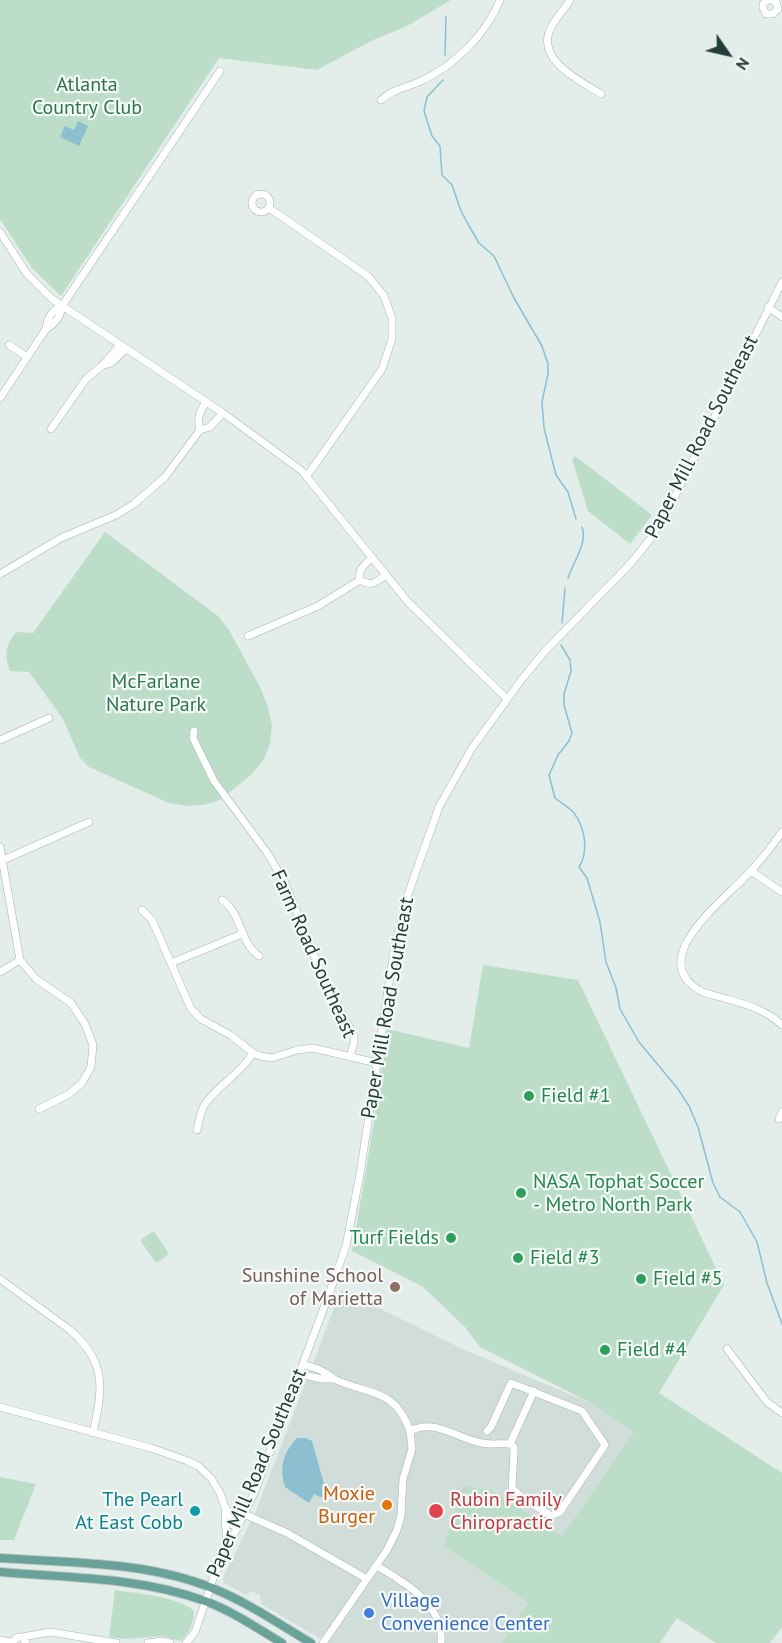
<!DOCTYPE html>
<html>
<head>
<meta charset="utf-8">
<style>
  body { margin:0 }
  #map { position:relative; width:782px; height:1643px; overflow:hidden; background:#e3edea; font-family:"PT Sans",sans-serif }
  canvas { display:block }
  .north { position:absolute; left:698px; top:24px; width:60px; height:60px; -webkit-text-stroke:4px #f4f9f7; paint-order:stroke; rotate:124deg; font-size:16px; font-weight:700; line-height:24px; text-align:center; color:#233e3a }
  .north::after { content:''; display:block; margin:auto; width:21px; height:27px; background:#233e3a; clip-path:polygon(50% 0,100% 100%,50% 72%,0 100%) }
</style>
</head>
<body>
<div id="map">
<canvas width="782" height="1643"></canvas>
<div class="north">N</div>
</div>
<script>
const ctx = document.querySelector('canvas').getContext('2d');
ctx.lineJoin = 'round';
function fillPath(path, color) { ctx.fillStyle = color; ctx.fill(path, 'evenodd'); }
function stroke(path, color, width, dash) { ctx.strokeStyle = color; ctx.lineWidth = width; ctx.lineCap = dash ? 'butt' : 'round'; ctx.setLineDash(dash || []); ctx.stroke(path); }
function label(font, color, halo, rows, align = 'center') {
  ctx.font = font + ' "PT Sans",sans-serif'; ctx.lineWidth = 4.5; ctx.setLineDash([]); ctx.textBaseline = 'middle'; ctx.strokeStyle = halo; ctx.fillStyle = color; for (const [text, x, y, turn = 0] of rows) {
    ctx.save(); ctx.translate(x, y); ctx.rotate((+turn || 0) * Math.PI / 180); ctx.textAlign = isNaN(turn) ? turn : align; if (halo) ctx.strokeText(text, 0, 0); ctx.fillText(text, 0, 0); ctx.restore();
  }
}
fillPath(new Path2D(`
  M341,1290L465,1350L593,1404L635,1432L562,1536L491,1490L444,1546L528,1603L501,1643H328L261,1604L260,1595L252,1591L246,1595L224,1583L223,1577L256,1511Z`), '#d1ddd9');
fillPath(new Path2D(`
  M0,0H451L407,26L371,41L317,70L219,58L61,296L32,268L0,219Z
  M575,456L652,515L630,544L588,511L572,459Z
  M105,532L218,616L229,630L260,687L267,704L272,725L270,744L264,759L251,775L220,800L203,805L187,806L169,803L89,767L80,758L63,719L29,672L10,671C4,653 5,647 16,632L33,633Z
  M483,965L578,980L724,1285L659,1393L782,1473V1627L770,1643H716L677,1618L660,1643H501L528,1603L444,1546L463,1486L491,1490L562,1536L634,1432L593,1404L480,1347L465,1327L423,1287L352,1251L372,1134L387,1029L469,1048Z
  M154,1231L169,1254L156,1263L140,1240Z
  M0,1477L36,1484L14,1540H0Z
  M115,1590C138,1594 177,1596 194,1611C194,1621 189,1634 181,1641L161,1636L125,1639L109,1637Z`), '#bcdec9');
fillPath(new Path2D(`
  M78,121L88,126L79,146L60,137L65,126L74,130Z
  M297,1438H306L312,1441L324,1484L331,1492V1497H320L314,1494L309,1503L285,1487C279,1467 283,1453 297,1438Z`), '#8cc0d1');
stroke(new Path2D(`
  M445,55L446,17
  M443,80L427,97L424,111L432,136L440,146L442,175L452,185L461,211L468,224L479,243L494,256L514,298L542,346L548,364V374L542,402L544,428L556,475L568,492L576,519
  M568,578C573,562 588,543 582,527
  M562,623L565,588
  M561,645L570,660L571,671L564,694V705L572,733L569,741L558,755L549,775L555,798C561,803 569,807 574,813C585,828 589,851 579,867L587,878L600,922L606,962L616,988L620,1009L639,1042L678,1089L689,1106L698,1127L713,1183L720,1197L740,1212L757,1242L767,1283L782,1324`), '#8cc0d1', 1.5);
const minor = new Path2D(`
  M570,0C564,10 553,21 549,32C539,62 581,81 601,94
  M768,0L763,4V8L766,14H773L778,9L776,2L772,0
  M381,100C394,88 408,88 423,80C455,65 487,33 500,0
  M252 203a9 9 0 1 1 18 0a9 9 0 1 1-18 0Z
  M269,208L368,276L384,296L392,318V339L382,369L307,476
  M0,232L27,274L52,299L223,413L302,471L408,602L506,698
  M768,307L782,317
  M46,329C47,319 52,310 62,306
  M9,345L27,357
  M103,365L111,363L126,349
  M0,398L46,329C55,324 61,316 62,306L220,71
  M51,429L86,379L103,365L120,345
  M200,430C197,418 199,413 206,402
  M0,574L61,538L116,515L134,504L165,477L200,430L210,427L223,413
  M360,580C371,587 376,582 385,576
  M360,580L359,576L361,569L371,558
  M248,636L318,606L360,580
  M194,731L193,738L214,781L268,854L285,883L324,980L354,1036V1043L350,1056
  M0,740L49,718
  M782,832C770,849 758,864 744,878C721,902 647,959 699,990C705,994 713,995 720,997C743,1004 764,1008 782,1025
  M0,847L20,960L36,979L71,1003L85,1024L93,1045L91,1067L82,1083L69,1094L39,1109
  M1,861L89,822
  M751,871L782,892
  M222,900C242,913 239,942 259,956
  M142,910L152,920L191,1009L201,1019L232,1036L253,1053L260,1056L272,1058L297,1050L313,1048L377,1063
  M171,963L242,934
  M0,972L20,960
  M779,1119L782,1112
  M197,1130C199,1122 200,1113 204,1106C214,1088 240,1075 253,1053
  M0,1279L70,1330C107,1362 103,1388 93,1433
  M727,1349L767,1402L782,1413
  M303,1364C310,1367 319,1368 325,1373C331,1376 334,1380 341,1382C374,1395 396,1391 410,1431
  M299,1374L322,1379H332
  M0,1407L151,1448L188,1461L198,1466L211,1478L220,1493L231,1524L238,1528
  M510,1444L534,1391
  M225,1509L232,1513L244,1514L287,1533L367,1579
  M225,1514L227,1548
  M377,1566C404,1582 445,1605 441,1643
  M22,1637L51,1632L116,1643
  M0,1640L11,1642
  M11,1643L18,1637H22L26,1643
  M148,1643L162,1641L170,1643
  M186,1643L195,1632L214,1576L255,1491L328,1297L346,1246L360,1174L394,951L407,897L439,807L472,748L522,679L546,650L631,563L651,538L673,500L782,282
  M323,1643L387,1550L397,1530L401,1515L403,1479L412,1449L410,1431C436,1418 457,1439 482,1443C491,1445 501,1443 510,1444L514,1447V1451L512,1488L519,1495L551,1516L560,1512L605,1445L582,1411L511,1383L491,1427L487,1431`);
const major = new Path2D(`
  M0,1558C70,1563 146,1561 212,1588C247,1602 279,1624 311,1643
  M0,1572C68,1578 140,1577 205,1601C232,1611 257,1628 282,1643`);
stroke(minor, '#a6b5b2', 8);
stroke(major, '#c1c9c8', 10);
stroke(minor, '#fff', 7);
stroke(major, '#68a299', 8);
for (const [x, y, r, color] of [
  [529,1096,6,"#2e9e5b"],
  [521,1193,6,"#2e9e5b"],
  [451,1238,6,"#2e9e5b"],
  [518,1258,6,"#2e9e5b"],
  [641,1279,6,"#2e9e5b"],
  [395,1287,6,"#8d6e63"],
  [605,1350,6,"#2e9e5b"],
  [387,1505,6,"#e8710a"],
  [195,1511,6,"#0f9aa8"],
  [436,1511,8,"#e0444e"],
  [369,1613,6,"#3f7fe0"]
]) { const dot = new Path2D(); dot.arc(x, y, r, 0, 2 * Math.PI); ctx.fillStyle = color; ctx.fill(dot); stroke(dot, '#f4f9f7', 2); }
label('20px', '#2d7550', '#f4f9f7', [
  ["Atlanta",87,85],
  ["Country Club",87,108],
  ["McFarlane",156,682],
  ["Nature Park",156,705]
]);
label('20px', '#233e3a', '#f4f9f7', [
  ["Paper Mill Road Southeast",702,437,-63],
  ["Farm Road Southeast",313,954,66],
  ["Paper Mill Road Southeast",388,1008,-80],
  ["Paper Mill Road Southeast",257,1473,-67]
]);
label('20px', '#27864d', '#f4f9f7', [
  ["Field #1",541,1096],
  ["NASA Tophat Soccer",533,1182],
  ["- Metro North Park",533,1205],
  ["Turf Fields",439,1238,"right"],
  ["Field #3",530,1258],
  ["Field #5",653,1279],
  ["Field #4",617,1350]
], 'left');
label('20px', '#785e54', '#f4f9f7', [
  ["Sunshine School",383,1276],
  ["of Marietta",383,1299]
], 'right');
label('20px', '#c56008', '#f4f9f7', [
  ["Moxie",375,1494],
  ["Burger",375,1517]
], 'right');
label('20px', '#0d838f', '#f4f9f7', [
  ["The Pearl",183,1500],
  ["At East Cobb",183,1523]
], 'right');
label('20px', '#be3a42', '#f4f9f7', [
  ["Rubin Family",450,1500],
  ["Chiropractic",450,1523]
], 'left');
label('20px', '#366cbe', '#f4f9f7', [
  ["Village",381,1601],
  ["Convenience Center",381,1624]
], 'left');
</script>
</body>
</html>
